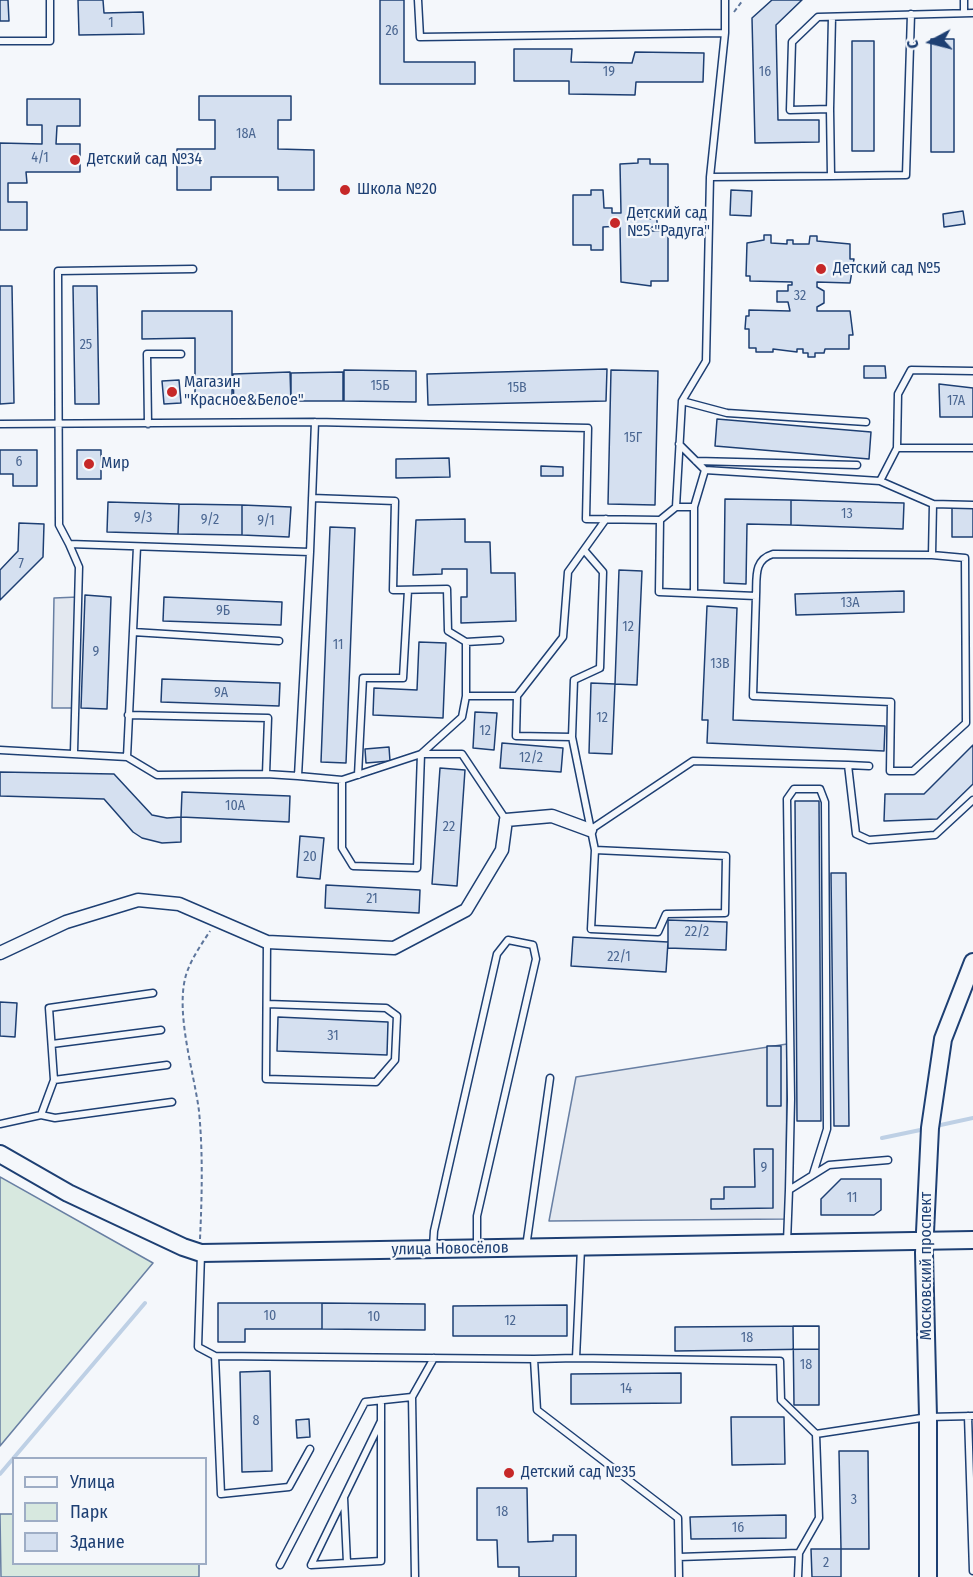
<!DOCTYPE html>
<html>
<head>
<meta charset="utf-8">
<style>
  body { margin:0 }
  #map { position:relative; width:973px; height:1577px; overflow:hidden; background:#f4f7fb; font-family:"Fira Sans Condensed",sans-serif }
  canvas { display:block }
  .legend { position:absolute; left:12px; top:1457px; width:195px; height:108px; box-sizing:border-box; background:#f4f7fb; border:2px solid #9eadc5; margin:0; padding:8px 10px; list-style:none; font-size:18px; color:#1d3f73 }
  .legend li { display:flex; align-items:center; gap:12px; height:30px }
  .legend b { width:30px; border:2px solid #9eadc5 }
  .north { position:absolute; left:901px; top:12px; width:60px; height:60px; -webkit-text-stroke:4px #f4f7fb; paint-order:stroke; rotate:263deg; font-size:16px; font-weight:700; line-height:24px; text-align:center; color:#1d3f73 }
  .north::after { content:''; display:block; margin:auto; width:21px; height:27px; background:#1d3f73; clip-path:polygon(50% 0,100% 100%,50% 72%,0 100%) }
</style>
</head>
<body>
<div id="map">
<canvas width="973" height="1577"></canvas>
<ul class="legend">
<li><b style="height:8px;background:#f4f7fb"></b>Улица</li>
<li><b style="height:16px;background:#d7e8df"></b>Парк</li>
<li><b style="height:16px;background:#d5e0f0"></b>Здание</li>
</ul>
<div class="north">С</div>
</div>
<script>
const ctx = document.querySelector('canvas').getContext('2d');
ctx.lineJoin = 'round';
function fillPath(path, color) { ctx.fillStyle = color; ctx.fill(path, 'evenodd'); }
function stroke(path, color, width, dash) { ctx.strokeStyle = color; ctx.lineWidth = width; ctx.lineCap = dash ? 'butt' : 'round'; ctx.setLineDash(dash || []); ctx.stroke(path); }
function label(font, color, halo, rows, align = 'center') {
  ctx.font = font + ' "Fira Sans Condensed",sans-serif'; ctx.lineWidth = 4.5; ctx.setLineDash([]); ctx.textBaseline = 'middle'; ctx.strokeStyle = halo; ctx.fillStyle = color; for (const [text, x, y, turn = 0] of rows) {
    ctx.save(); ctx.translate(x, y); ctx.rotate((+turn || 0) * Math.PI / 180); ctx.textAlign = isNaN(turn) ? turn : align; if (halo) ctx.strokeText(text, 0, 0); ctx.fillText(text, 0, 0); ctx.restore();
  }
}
const green = new Path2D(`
  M0,1177L153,1263L0,1446Z
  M0,1514H13L14,1564H199V1577H1Z`);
fillPath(green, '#d7e8df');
stroke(green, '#687fa3', 1.5);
const parking = new Path2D(`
  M78,597L75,708H52L54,598Z
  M787,1044L786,1219L549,1221L576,1077Z`);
fillPath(parking, '#e3e8f0');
stroke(parking, '#687fa3', 1.5);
stroke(new Path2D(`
  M936,1126L973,1118
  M882,1138L925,1129
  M0,1474L145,1303`), '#bed0e5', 4);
const building = new Path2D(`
  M0,0H8L9,21H0Z
  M78,0H103L104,13L143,12L144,34L79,35Z
  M380,0H404V62H475V84H380Z
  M772,0H802L776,25L778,120H819V142L755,143L752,18Z
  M931,39H954V152H931Z
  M852,41H874V151H852Z
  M514,49H572L571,62L632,63L635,52L704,53L703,82H636L635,95L569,94V81H514Z
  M199,96H291V120H278V149L314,150V190H278V177H211V190H177V149H215V120H199Z
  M27,99H80V126H57L56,144H80V172H26L27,183H8V202H27V230H0V143L42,144V125H27Z
  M638,159H650V164H668V214L650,215V219H657V227H650L651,231H668V281H651V286L621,282L620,226L603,227V250H591V245H573V195H591V190H603L604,208H612V213H621L620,164L638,163Z
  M731,190L752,191L751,216L730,215Z
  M963,211L965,224L944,227L943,214Z
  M764,235H771V243L787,244V240H793V244H809L810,236H817V241L850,244V259H854L850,283L817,282V287L824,291V303L817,307V311H850L853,335H849V349H825L824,353H815V357H808V353H803V349H797V352L773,349V352H756V348H749V329H745L746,316H749V310L790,311L788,302H777V291H788V285H792V282L750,281V276H746L747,243L764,240Z
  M0,286H12L14,403L0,404Z
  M73,286H97L99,404H75Z
  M142,311H232V405H195V338L142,339Z
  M864,366H885L886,378H864Z
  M607,369L606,401L428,405L427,374Z
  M344,370L416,371V402L344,401Z
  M611,370L658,371L655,505L608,504Z
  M290,372L291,403L234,405L233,374Z
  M343,372V401H291V373Z
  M179,380L181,403L164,404L162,381Z
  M939,384L973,388V417H940Z
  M717,419L871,432L869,459L715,446Z
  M0,450H37V486H13V474H0Z
  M77,450H101V479H77Z
  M449,458L450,477L396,478V459Z
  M541,466L563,467V476H541Z
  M725,499L791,500V525L747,524L746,584L724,583Z
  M791,500L904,503L903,529L791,525Z
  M108,502L179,504L178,534L107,532Z
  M179,504L242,505V535L178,534Z
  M242,505L291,507L289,537L242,535Z
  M952,507H973V537H952Z
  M465,519V542H490L491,573H515L516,621L461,623V597H467V569H442V574L413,575L416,520Z
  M19,523L44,524L43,557L0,600V570L18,551Z
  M330,527L355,528L346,763L321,762Z
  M619,570L642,571L637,685L615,684Z
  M904,591V612L796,615L795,594Z
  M85,595L111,597L107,709L81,708Z
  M164,597L282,602L281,625L163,621Z
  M707,606L737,608L733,720L885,726L884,751L707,743L708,720H702Z
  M419,642L446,643L443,718L373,715L374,688L417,690Z
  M162,679L280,683L279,706L161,702Z
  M591,683L615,684L612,754L589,753Z
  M475,712L497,713L494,750L473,748Z
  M502,743L563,748L561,772L500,768Z
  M973,745V784L937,819L884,821L885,794H924Z
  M389,747L390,761L366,763L365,749Z
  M440,768L465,770L457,886L432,884Z
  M0,772L114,774L152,815L167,818L181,817V842L162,843L142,838L133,832L104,799L0,796Z
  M182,792L290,796L289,822L181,817Z
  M795,801H819L821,1121H797Z
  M300,836L324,838L320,879L297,877Z
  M831,873H846L849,1126H834Z
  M326,885L420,890L419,913L325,908Z
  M668,920L727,922L726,950L668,948Z
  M573,937L668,942L666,972L571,966Z
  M0,1002L17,1003L15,1037L0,1036Z
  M278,1017L388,1022L387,1055L277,1051Z
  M767,1046H781V1106H767Z
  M754,1149H773V1208L711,1209V1199H724V1187H755Z
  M841,1179H881V1210L874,1215H821V1199Z
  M218,1303H322V1329H245V1342H218Z
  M322,1303L425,1304V1330L322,1329Z
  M567,1305V1336H453V1306Z
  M793,1326H819V1405H794Z
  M819,1326V1349L675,1351V1327Z
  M270,1371L272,1471L242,1472L240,1372Z
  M681,1373V1403L571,1404V1374Z
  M731,1417H784L785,1464L732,1465Z
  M309,1419L310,1437L297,1438L296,1420Z
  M839,1451H868L869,1549H841Z
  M477,1488H527L528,1542L553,1541V1535H576V1577H519V1567H498L497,1540H477Z
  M786,1515V1538L691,1539L690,1517Z
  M811,1549H841V1577H812Z`);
fillPath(building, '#d5e0f0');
stroke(building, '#1d3f73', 1.5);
const lane = new Path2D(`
  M418,0L420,37L725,33L710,177L706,361L682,401L676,507L660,520L659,592L756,596L753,696L891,702L890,771H913L966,723L965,558L932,555L933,504L880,481L897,448L898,394L911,370L973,371
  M725,0V33
  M964,13V0
  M0,41H50V0
  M830,109L832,17
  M831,176L906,175L911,14
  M710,177L831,176L830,109L790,110L792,42L818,17L973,13
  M193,269L58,271L59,525L69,544L310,552L298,776L342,780V848L353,866L417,868L421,754H462L506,820
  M682,401L727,413L866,422
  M0,424L315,422L588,428L586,519L660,520
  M148,424L147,354H181
  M679,444L705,470
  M897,448H973
  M696,461L857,465
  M312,498L395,501L393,590L447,589L448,631L466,642V696
  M933,504L973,505
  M676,507H694L705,470L880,481
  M69,544L79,567L74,752
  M310,552L315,422
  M694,593V507
  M756,596C757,578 753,560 773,554L932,555
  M133,632L279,641
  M466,642L500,640
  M517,696L563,637L568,572L606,519
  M128,715L268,718L266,774L298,776
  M572,737L595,850L591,929L658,932L666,914L725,913L726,856L595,850
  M0,750L127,757L157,775L266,774
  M127,757L137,547
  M848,765L869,766
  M358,775L363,678H403L408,590
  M342,780L421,754L462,717L466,696H517L516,736L572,737L574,680L600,668L603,572L584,550
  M590,830L693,761L848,765L856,834L869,840L935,835L973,800
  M267,1004L386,1008L397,1016L395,1060L376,1082L266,1079L267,942
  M52,1044L161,1030
  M54,1080L167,1065
  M41,1115L54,1080L49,1008L153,993
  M0,1124L41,1115L55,1118L172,1102
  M789,1190L791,1099L787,799L794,789H820L825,802L827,1129L813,1174
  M787,1242L789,1190L829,1165L888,1160
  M433,1247L434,1231L497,954L508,940L533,945L536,959L477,1216V1248
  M526,1247L550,1078
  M201,1254L198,1347L215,1356L534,1359L537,1410L678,1518L679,1577
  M215,1356L221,1494L289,1487L310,1449
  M576,1358L780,1361L781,1400L816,1434
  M534,1359L576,1358L581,1248
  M412,1397L415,1577
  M381,1400V1561L311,1565L381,1421
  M968,1416L973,1571
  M344,1498L347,1563
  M679,1557L799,1553
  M280,1565L365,1402L412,1397L434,1358
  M798,1577L799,1553L819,1518L816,1434L928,1417L973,1416`);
const street = new Path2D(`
  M0,953L66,922L138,900L179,904L267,942L394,948L466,910L502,850L506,820L552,816L590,830`);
const secondary = new Path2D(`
  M0,1154L68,1193L183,1247L201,1253L973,1240
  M928,1577V1417L924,1253L930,1128L943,1039L973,962`);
stroke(lane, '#1d3f73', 9);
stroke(street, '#1d3f73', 15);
stroke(secondary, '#1d3f73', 20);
stroke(new Path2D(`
  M734,12L743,0
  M200,1239C202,1196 203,1153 199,1111C194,1072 175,1013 186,975C191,959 201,945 210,931`), '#5e769c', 2, [4.5, 3]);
stroke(lane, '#f4f7fb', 6);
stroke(street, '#f4f7fb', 12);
stroke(secondary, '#f4f7fb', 16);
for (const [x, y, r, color] of [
  [75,160,6,"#c62828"],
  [345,190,6,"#c62828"],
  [615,223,6,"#c62828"],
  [821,269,6,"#c62828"],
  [172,392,6,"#c62828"],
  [89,464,6,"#c62828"],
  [509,1473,6,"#c62828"]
]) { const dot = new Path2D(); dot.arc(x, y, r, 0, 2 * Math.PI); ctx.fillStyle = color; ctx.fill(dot); stroke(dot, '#f4f7fb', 2); }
label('14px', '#4b6792', null, [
  ["1",111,23],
  ["26",392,31],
  ["19",609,72],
  ["16",765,72],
  ["18А",246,134],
  ["4/1",40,158],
  ["32",800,296],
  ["25",86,345],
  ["15Б",380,386],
  ["15В",517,388],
  ["17А",956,401],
  ["15Г",633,438],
  ["6",19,462],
  ["13",847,514],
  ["9/3",143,518],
  ["9/2",210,520],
  ["9/1",266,521],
  ["7",21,564],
  ["13А",850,603],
  ["9Б",223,611],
  ["12",628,627],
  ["11",338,645],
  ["9",96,652],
  ["13В",720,664],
  ["9А",221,693],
  ["12",602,718],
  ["12",485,731],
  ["12/2",531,758],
  ["10А",235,806],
  ["22",449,827],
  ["20",310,857],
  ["21",372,899],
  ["22/2",697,932],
  ["22/1",619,957],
  ["31",333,1036],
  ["9",764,1168],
  ["11",852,1198],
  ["10",270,1316],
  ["10",374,1317],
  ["12",510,1321],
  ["18",747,1338],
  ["18",806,1365],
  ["14",626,1389],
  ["8",256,1421],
  ["3",854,1500],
  ["18",502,1512],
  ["16",738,1528],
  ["2",826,1563]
]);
label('16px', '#1d3f73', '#f4f7fb', [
  ["Детский сад №34",87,160],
  ["Школа №20",357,190],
  ["Детский сад",627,214],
  ["№5 \"Радуга\"",627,232],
  ["Детский сад №5",833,269],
  ["Магазин",184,383],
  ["\"Красное&Белое\"",184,401],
  ["Мир",101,464],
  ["Детский сад №35",521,1473]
], 'left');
label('16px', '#1d3f73', '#f4f7fb', [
  ["улица Новосёлов",450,1249,-1],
  ["Московский проспект",927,1266,-90]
]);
</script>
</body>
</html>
